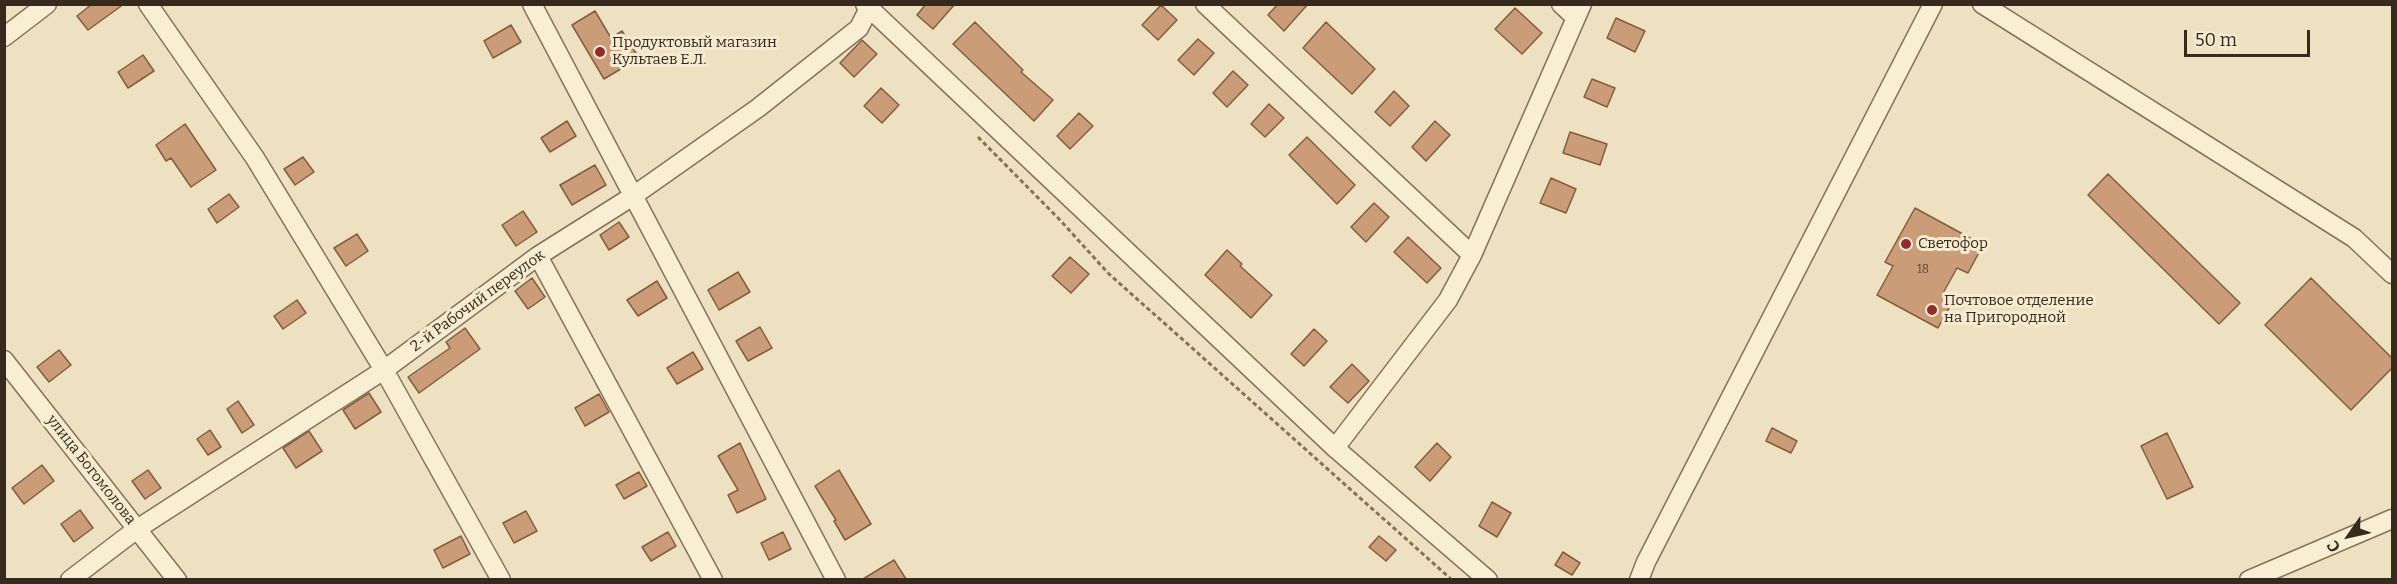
<!DOCTYPE html>
<html>
<head>
<meta charset="utf-8">
<style>
  body { margin:0 }
  #map { position:relative; width:2397px; height:584px; overflow:hidden; background:#ede1c1; font-family:Bitter,serif }
  canvas { display:block }
  .frame { position:absolute; inset:0; border:6px solid #352a1d; pointer-events:none }
  .north { position:absolute; left:2319px; top:506px; width:60px; height:60px; -webkit-text-stroke:4px #f4ebd0; paint-order:stroke; rotate:236deg; font-size:16px; font-weight:700; line-height:24px; text-align:center; color:#352a1d }
  .north::after { content:''; display:block; margin:auto; width:21px; height:27px; background:#352a1d; clip-path:polygon(50% 0,100% 100%,50% 72%,0 100%) }
  .scale { position:absolute; left:2184px; top:30px; width:126px; height:27px; box-sizing:border-box; border:3px solid #352a1d; border-top:0; padding-left:8px; font-size:18px; line-height:21px; white-space:nowrap; color:#352a1d; -webkit-text-stroke:4px #f4ebd0; paint-order:stroke }
</style>
</head>
<body>
<div id="map">
<canvas width="2397" height="584"></canvas>
<div class="frame"></div>
<div class="north">С</div>
<div class="scale">50 m</div>
</div>
<script>
const ctx = document.querySelector('canvas').getContext('2d');
ctx.lineJoin = 'round';
function fillPath(path, color) { ctx.fillStyle = color; ctx.fill(path, 'evenodd'); }
function stroke(path, color, width, dash) { ctx.strokeStyle = color; ctx.lineWidth = width; ctx.lineCap = dash ? 'butt' : 'round'; ctx.setLineDash(dash || []); ctx.stroke(path); }
function label(font, color, halo, rows, align = 'center') {
  ctx.font = font + ' Bitter,serif'; ctx.lineWidth = 6; ctx.setLineDash([]); ctx.textBaseline = 'middle'; ctx.strokeStyle = halo; ctx.fillStyle = color; for (const [text, x, y, turn = 0] of rows) {
    ctx.save(); ctx.translate(x, y); ctx.rotate((+turn || 0) * Math.PI / 180); ctx.textAlign = isNaN(turn) ? turn : align; if (halo) ctx.strokeText(text, 0, 0); ctx.fillText(text, 0, 0); ctx.restore();
  }
}
const building = new Path2D(`
  M92,4H124L88,30L77,16Z
  M926,4H955L933,29L917,15Z
  M1278,4H1308L1284,31L1268,15Z
  M1161,5L1177,20L1158,40L1142,25Z
  M1515,8L1542,33L1522,54L1495,29Z
  M595,11L611,38L622,31L639,58L604,79L572,25Z
  M1616,18L1645,31L1635,52L1607,38Z
  M975,22L1023,70L1021,72L1053,100L1034,121L953,44Z
  M1326,22L1375,69L1352,94L1303,48Z
  M511,25L521,42L493,58L484,41Z
  M1198,39L1214,53L1194,75L1178,60Z
  M862,40L877,54L854,77L840,63Z
  M143,55L154,71L128,88L118,72Z
  M1233,71L1248,85L1227,107L1213,93Z
  M1592,79L1615,88L1607,107L1584,97Z
  M881,88L899,105L882,123L864,106Z
  M1394,91L1409,106L1390,126L1375,112Z
  M1269,104L1284,118L1265,137L1251,124Z
  M1079,113L1093,126L1070,149L1057,136Z
  M567,121L576,136L550,152L541,138Z
  M1435,121L1450,135L1426,161L1412,147Z
  M185,124L216,170L191,187L171,158L166,161L156,145Z
  M1570,132L1607,144L1600,165L1563,153Z
  M1307,137L1355,185L1337,204L1289,155Z
  M303,157L314,172L295,185L284,169Z
  M595,165L606,185L572,205L560,185Z
  M2108,174L2240,303L2219,324L2088,195Z
  M1551,178L1576,189L1566,213L1540,203Z
  M229,194L239,207L217,223L208,209Z
  M1374,203L1389,217L1366,242L1351,227Z
  M1915,208L1983,245L1968,273L1957,268L1942,295L1953,301L1938,328L1877,295L1893,266L1885,262Z
  M523,211L537,232L516,246L502,225Z
  M619,222L629,237L609,250L600,235Z
  M357,234L368,251L346,266L334,248Z
  M1408,237L1441,268L1427,283L1394,252Z
  M1227,250L1242,264L1240,266L1272,295L1251,318L1205,275Z
  M1070,257L1089,274L1071,293L1052,276Z
  M738,272L750,292L719,310L708,290Z
  M532,278L545,297L528,309L515,291Z
  M2311,278L2392,358V368L2351,410L2265,325Z
  M657,281L667,298L638,316L627,300Z
  M297,300L306,313L283,329L274,316Z
  M760,327L772,348L748,361L736,341Z
  M465,328L480,349L419,393L408,377L450,348L446,342Z
  M1314,329L1327,341L1304,366L1291,354Z
  M59,350L71,365L49,382L37,367Z
  M693,352L703,369L677,384L667,368Z
  M1352,364L1369,381L1348,403L1330,387Z
  M369,393L381,412L355,429L343,410Z
  M599,394L609,412L585,426L575,408Z
  M238,401L254,425L242,433L227,409Z
  M1772,428L1797,441L1791,453L1766,441Z
  M210,430L221,447L208,455L197,439Z
  M309,431L322,451L296,468L283,448Z
  M2167,433L2193,487L2167,499L2141,446Z
  M740,443L766,499L737,513L728,495L738,490L718,456Z
  M1437,443L1451,457L1430,481L1415,467Z
  M42,465L54,481L24,504L12,488Z
  M148,470L161,488L145,499L132,481Z
  M839,470L871,524L845,540L834,521L836,520L815,486Z
  M639,472L647,486L624,499L616,485Z
  M1492,502L1511,513L1497,537L1479,526Z
  M80,510L93,528L74,542L61,524Z
  M526,511L537,531L514,543L503,523Z
  M668,532L676,546L651,561L642,547Z
  M783,532L791,549L769,560L761,543Z
  M461,536L470,554L443,568L434,550Z
  M1379,536L1396,550L1386,561L1369,547Z
  M1563,552L1580,563L1572,575L1555,565Z
  M894,560L906,579H863Z`);
fillPath(building, '#ca9c77');
stroke(building, '#845d3f', 1.5);
const minor = new Path2D(`
  M148,4L255,158L384,370L501,580
  M532,4L836,580
  M865,4L1335,448L1488,580
  M1205,4L1472,255
  M1561,4L1576,18
  M1982,4L2354,238L2392,274
  M4,37L47,4
  M538,256L713,580
  M4,360L177,580
  M1335,448L1448,300L1472,255L1582,4
  M70,580L137,529L384,370L538,256L633,196L758,108L859,28L871,4
  M1639,580L1646,562L1933,4
  M2249,580L2392,519`);
stroke(minor, '#857259', 21);
stroke(new Path2D(`
  M978,137L1060,220L1108,273L1452,580`), '#857259', 3, [4.5, 3]);
stroke(minor, '#f8eed4', 18);
for (const [x, y, r, color] of [
  [600,52,6,"#932d2a"],
  [1906,244,6,"#932d2a"],
  [1932,310,6,"#932d2a"]
]) { const dot = new Path2D(); dot.arc(x, y, r, 0, 2 * Math.PI); ctx.fillStyle = color; ctx.fill(dot); stroke(dot, '#f4ebd0', 2); }
label('12px', '#5a4634', null, [
  ["18",1923,270]
]);
label('15px', '#352a1d', '#f4ebd0', [
  ["Продуктовый магазин",612,43],
  ["Культаев Е.Л.",612,60],
  ["Светофор",1918,244],
  ["Почтовое отделение",1944,301],
  ["на Пригородной",1944,318]
], 'left');
label('15px', '#352a1d', '#f4ebd0', [
  ["2-й Рабочий переулок",478,301,-36],
  ["улица Богомолова",91,470,52]
]);
</script>
</body>
</html>
